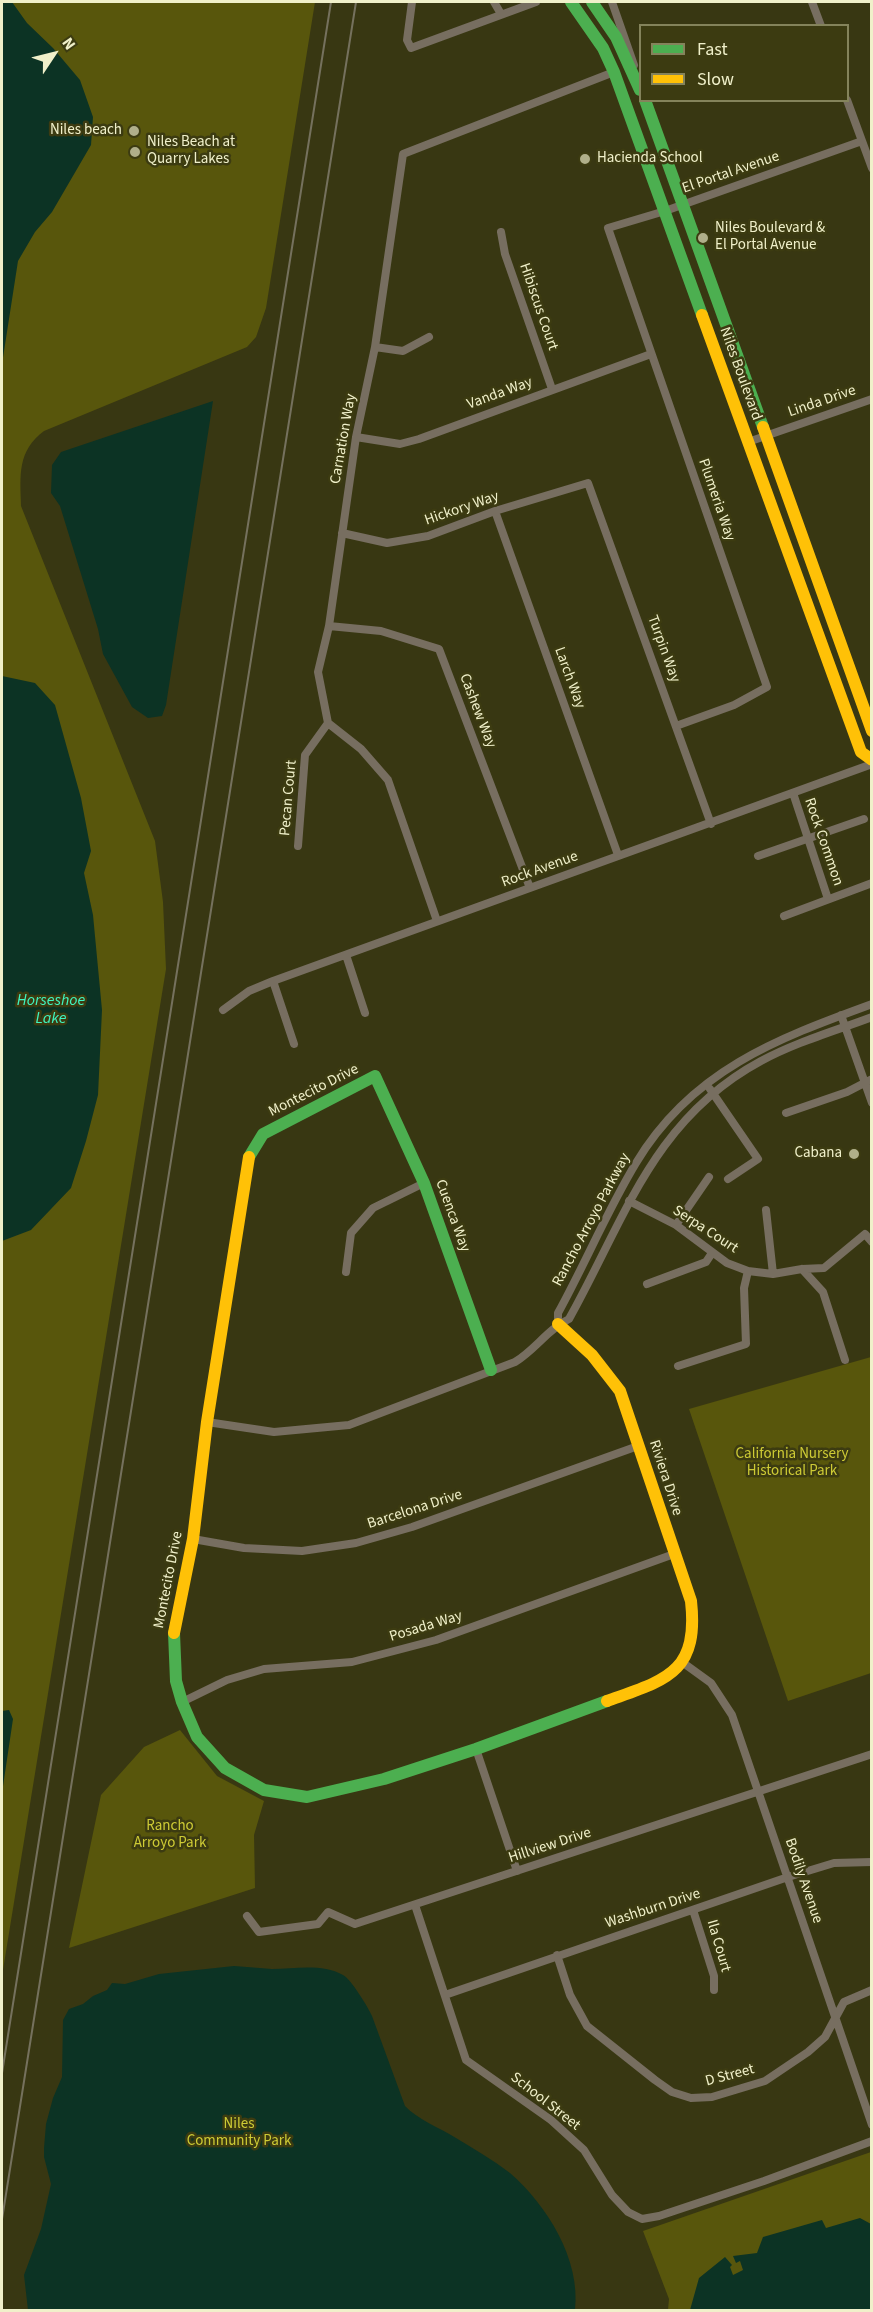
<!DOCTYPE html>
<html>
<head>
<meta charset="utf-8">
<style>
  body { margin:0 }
  #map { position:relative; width:873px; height:2312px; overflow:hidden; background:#383712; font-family:"Source Sans 3",sans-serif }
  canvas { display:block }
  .frame { position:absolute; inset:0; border:3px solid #f0f0ca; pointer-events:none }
  .legend { position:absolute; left:639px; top:24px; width:210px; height:78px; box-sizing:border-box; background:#3c3b11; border:2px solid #84835b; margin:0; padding:8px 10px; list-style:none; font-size:18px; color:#f0f0ca }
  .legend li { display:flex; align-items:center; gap:12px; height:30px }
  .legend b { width:30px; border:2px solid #84835b }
  .north { position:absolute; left:24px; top:24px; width:60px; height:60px; -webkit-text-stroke:4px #3c3b11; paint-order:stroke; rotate:55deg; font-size:16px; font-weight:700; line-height:24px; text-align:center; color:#f0f0ca }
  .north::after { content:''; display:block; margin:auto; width:21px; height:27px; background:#f0f0ca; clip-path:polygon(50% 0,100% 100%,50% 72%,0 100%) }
</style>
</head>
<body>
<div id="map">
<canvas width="873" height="2312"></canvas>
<div class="frame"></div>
<ul class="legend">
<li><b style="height:8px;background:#4caf50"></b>Fast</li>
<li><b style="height:8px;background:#ffc107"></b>Slow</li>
</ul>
<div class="north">N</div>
</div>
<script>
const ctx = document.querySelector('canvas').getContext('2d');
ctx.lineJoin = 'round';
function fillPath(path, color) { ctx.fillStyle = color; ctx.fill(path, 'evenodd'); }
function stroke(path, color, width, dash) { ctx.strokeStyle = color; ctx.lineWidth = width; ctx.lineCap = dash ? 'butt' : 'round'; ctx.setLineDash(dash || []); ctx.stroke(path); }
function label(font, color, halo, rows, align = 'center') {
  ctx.font = font + ' "Source Sans 3",sans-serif'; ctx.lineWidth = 5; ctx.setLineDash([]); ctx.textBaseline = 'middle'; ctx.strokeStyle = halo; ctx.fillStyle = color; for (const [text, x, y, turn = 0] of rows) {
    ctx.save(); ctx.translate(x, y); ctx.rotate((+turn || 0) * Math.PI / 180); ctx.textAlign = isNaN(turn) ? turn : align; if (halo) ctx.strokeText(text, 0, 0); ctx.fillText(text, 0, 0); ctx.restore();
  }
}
fillPath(new Path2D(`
  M2,2H315L266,308L256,337L247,347L44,431C17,451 20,476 21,506L155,841L163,902L166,969L2,1976Z
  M871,1357V1673L788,1701L689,1409Z
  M180,1730L217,1776L264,1801L254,1835L255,1888L69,1948L101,1795L144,1747Z
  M871,2152V2310H668L669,2299L643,2231Z`), '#58560c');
fillPath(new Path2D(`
  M2,2H12L27,23L53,48L80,80L93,117L91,145L52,212L35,232L18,261L2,364Z
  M213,401L166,705L162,716L148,718L132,707L103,654L98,629L60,506L51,493L52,465L61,452Z
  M2,676L35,683L55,705L81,798L91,851L84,873L93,915L102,1010L98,1095L86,1141L71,1188L31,1230L2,1241Z
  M9,1710L13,1719L2,1793V1711Z
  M234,1966C247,1967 260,1968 272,1969C294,1969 322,1963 343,1975C351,1979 368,2007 372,2016L405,2106C417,2119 440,2128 456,2138C474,2149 493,2160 510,2173C547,2205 581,2260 575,2310H28L24,2275L41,2229L51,2184L44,2157V2148L46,2124L53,2098L62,2077L63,2020L69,2009L83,2004L93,1996L107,1990L112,1983L125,1984L159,1974Z
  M860,2218L871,2224V2310H690L699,2278L725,2257L732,2265L730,2267L733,2275L743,2270L740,2261L736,2263L733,2256L757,2253L763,2237L822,2220L826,2228Z`), '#0c3324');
stroke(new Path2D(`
  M412,2L407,40L411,48L536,2
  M494,2L501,14
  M612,2L634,65
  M812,2L821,26
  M847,100L872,168
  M501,232L505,254L552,389
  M375,347L403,351L429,337
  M356,437L400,444L419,439L651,354
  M748,442L872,399
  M495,511L618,855
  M342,533L387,543L428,536L495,511L588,483L711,824
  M329,626L381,631L439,649L530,888
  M676,726L734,705L767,687L608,228L665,211L862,141
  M793,793L828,899
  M298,846L305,755L328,723
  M758,856L864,819
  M784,916L872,883
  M437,921L388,780L361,749L328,723L318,672L329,626L356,437L375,347L403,154L614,72
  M346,955L365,1013
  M273,981L294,1044
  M223,1010L249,991L273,981L872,764
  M841,1015L872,1103
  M710,1089L758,1159L728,1179
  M786,1113L847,1092L872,1079
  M629,1201L676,1225L727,1263L748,1271L773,1274L802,1269L824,1268L865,1234L872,1242
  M766,1210L773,1274
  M676,1225L709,1177
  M802,1269L823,1292L845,1360
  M346,1272L351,1233L373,1208L424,1183
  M647,1284L706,1262L712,1253
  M558,1324V1313C585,1264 607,1211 636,1163C691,1071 776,1039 872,1004
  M678,1366L746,1344L744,1288L748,1271
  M207,1422L274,1432L349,1425L515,1362C535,1350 548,1329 569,1319C625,1219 653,1119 761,1061C796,1042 835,1031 872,1017
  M193,1539L244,1548L302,1551L356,1543L412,1527L638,1446
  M682,1662L711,1683L732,1715L872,2125
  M182,1702L227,1680L264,1669L352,1662L436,1640L674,1554
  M476,1749L517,1871
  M415,1905L466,2060L551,2120L584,2150L612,2195L628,2212L642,2219L659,2216L764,2181L872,2141
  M693,1910L714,1976V1990
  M247,1916L259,1932L318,1924L328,1912L355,1924L872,1754
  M557,1955L570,1995L587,2026L655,2080L672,2092L691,2098L712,2097L765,2081L808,2052L825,2037L844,2002L872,1990
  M445,1995L788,1877L834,1863L872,1862`), '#776e60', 8);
stroke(new Path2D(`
  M571,2L603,48L614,72L702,315
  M592,2L616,37L640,90
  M645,100L763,427
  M249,1157L263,1134L375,1076L424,1183L491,1370
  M174,1633L176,1681L182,1702L197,1737L225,1768L264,1790L307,1797L384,1779L476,1749L607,1701`), '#4caf50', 12);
stroke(new Path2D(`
  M702,315L861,752L872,760
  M763,427L872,731
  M558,1324L592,1355L620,1391L691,1601C699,1674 665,1680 607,1701
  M174,1633L193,1539L207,1422L249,1157`), '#ffc107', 12);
stroke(new Path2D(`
  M2,2073L331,2
  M2,2219L356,2`), '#75715d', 2);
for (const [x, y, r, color] of [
  [134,131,6,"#b0af8a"],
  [135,152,6,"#b0af8a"],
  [585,159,6,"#b0af8a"],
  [703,238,6,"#b0af8a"],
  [854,1154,6,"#b0af8a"]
]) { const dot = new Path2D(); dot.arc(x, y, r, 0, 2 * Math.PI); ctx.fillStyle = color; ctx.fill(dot); stroke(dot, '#3c3b11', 2); }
label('15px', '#f0f0ca', '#3c3b11', [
  ["Niles beach",122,131,"right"],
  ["Niles Beach at",147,143],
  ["Quarry Lakes",147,160],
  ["Hacienda School",597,159],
  ["Niles Boulevard &",715,229],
  ["El Portal Avenue",715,246],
  ["Cabana",842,1154,"right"]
], 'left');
label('15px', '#f0f0ca', '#3c3b11', [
  ["El Portal Avenue",731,173,-19],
  ["Hibiscus Court",538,307,71],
  ["Niles Boulevard",740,374,70],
  ["Vanda Way",500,394,-20],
  ["Linda Drive",822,402,-19],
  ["Carnation Way",344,439,-80],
  ["Plumeria Way",716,500,71],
  ["Hickory Way",462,509,-19],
  ["Turpin Way",663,649,70],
  ["Larch Way",569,678,70],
  ["Cashew Way",477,711,69],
  ["Pecan Court",289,798,-85],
  ["Rock Common",823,842,71],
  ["Rock Avenue",540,870,-20],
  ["Montecito Drive",314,1091,-27],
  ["Cuenca Way",452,1216,70],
  ["Rancho Arroyo Parkway",592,1220,-62],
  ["Serpa Court",705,1230,33],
  ["Riviera Drive",665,1478,72],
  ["Barcelona Drive",415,1510,-18],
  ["Montecito Drive",169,1580,-79],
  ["Posada Way",426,1627,-17],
  ["Hillview Drive",550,1846,-18],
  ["Bodily Avenue",803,1881,71],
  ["Washburn Drive",653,1909,-18],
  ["Ila Court",718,1946,74],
  ["D Street",730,2076,-15],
  ["School Street",545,2102,38]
]);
label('15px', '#cecb35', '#3c3b11', [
  ["California Nursery",792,1455],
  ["Historical Park",792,1472],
  ["Rancho",170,1827],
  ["Arroyo Park",170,1844],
  ["Niles",239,2125],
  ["Community Park",239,2142]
]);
label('italic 16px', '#3ff6c1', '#3c3b11', [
  ["Horseshoe",51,1001],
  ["Lake",51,1019]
]);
</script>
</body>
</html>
